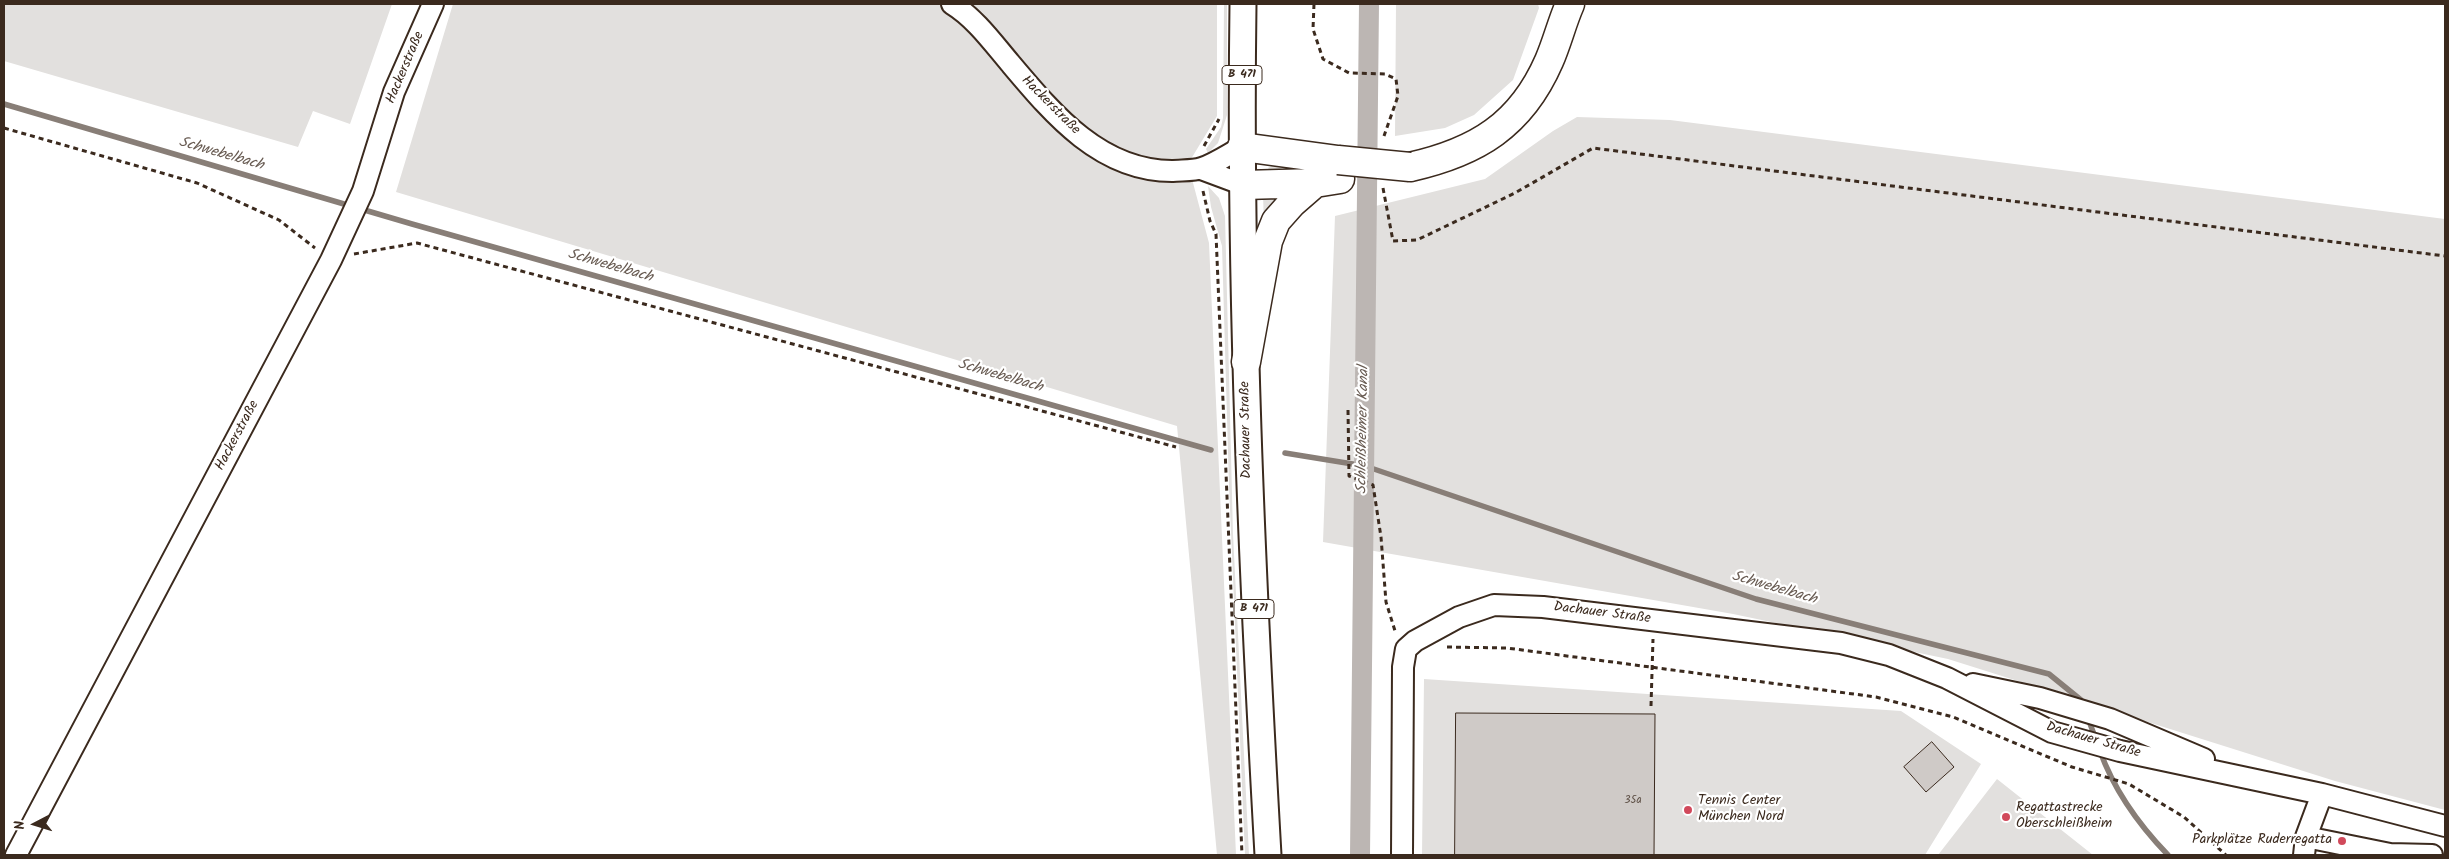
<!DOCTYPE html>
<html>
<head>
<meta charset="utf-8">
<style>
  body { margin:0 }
  #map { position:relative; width:2449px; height:859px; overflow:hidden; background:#fff; font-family:Kalam,sans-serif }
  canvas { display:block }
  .frame { position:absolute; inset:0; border:5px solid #3b2a1e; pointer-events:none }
  .north { position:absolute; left:10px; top:799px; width:50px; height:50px; -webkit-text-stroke:4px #fff; paint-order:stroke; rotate:265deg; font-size:14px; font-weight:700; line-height:20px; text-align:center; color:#3b2a1e }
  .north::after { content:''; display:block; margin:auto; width:18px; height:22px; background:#3b2a1e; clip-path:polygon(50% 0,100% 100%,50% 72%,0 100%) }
</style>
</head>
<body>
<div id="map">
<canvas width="2449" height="859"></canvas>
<div class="frame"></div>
<div class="north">N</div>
</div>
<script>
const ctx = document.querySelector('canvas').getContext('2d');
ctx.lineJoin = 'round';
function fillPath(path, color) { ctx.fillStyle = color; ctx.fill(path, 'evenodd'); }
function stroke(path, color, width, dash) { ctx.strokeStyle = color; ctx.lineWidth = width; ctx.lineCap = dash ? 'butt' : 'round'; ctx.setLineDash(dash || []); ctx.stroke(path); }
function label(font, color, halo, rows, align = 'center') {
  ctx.font = font + ' Kalam,sans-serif'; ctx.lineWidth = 4.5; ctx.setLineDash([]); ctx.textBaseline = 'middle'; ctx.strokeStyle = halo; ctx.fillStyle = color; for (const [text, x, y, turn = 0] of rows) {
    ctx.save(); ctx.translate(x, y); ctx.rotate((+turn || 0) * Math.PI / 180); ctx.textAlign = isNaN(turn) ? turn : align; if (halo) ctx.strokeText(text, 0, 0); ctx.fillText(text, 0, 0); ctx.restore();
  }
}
fillPath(new Path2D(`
  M4,4H392L350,124L313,111L298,147L4,61Z
  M453,4H1217V116L1188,164L1209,243L1236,855H1217L1177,426L396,192Z
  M1224,4H1227V115L1218,143L1208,153L1206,149L1221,127L1223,118Z
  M1396,4H1538L1539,8L1513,80L1474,115L1445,128L1395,136Z
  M1577,117L1670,120L2445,219V810L2335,781L1948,659L1733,614L1323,542L1335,216L1485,179L1553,131Z
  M1275,164L1326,169L1271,173L1268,168Z
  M1208,186L1219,198L1225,216L1233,534L1249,855H1245L1229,486L1222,246L1211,207Z
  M1286,194L1264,224L1263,195Z
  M1424,679L1901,711L1981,764L1925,855H1422Z
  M1997,779L2093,855H1938Z`), '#e2e0de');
stroke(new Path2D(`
  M4,104L412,224L1211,450
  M1285,453L1365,466L1756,599L2049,674L2081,700L2083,705
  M2088,718L2096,740
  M2100,751C2114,790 2139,825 2168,855`), '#887e77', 5.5);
stroke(new Path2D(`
  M1360,855L1369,4`), '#bcb6b3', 20);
const building = new Path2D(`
  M1456,713L1655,714L1654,855H1455Z
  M1932,742L1954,767L1926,792L1904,767Z`);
fillPath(building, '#cfcac7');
stroke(building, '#3b2a1e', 1);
const minor = new Path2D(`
  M952,4C975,18 993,43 1010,63C1053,114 1100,171 1172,171C1181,170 1193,171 1202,168C1216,163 1229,154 1242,147
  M1201,169L1244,185
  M1973,684L2040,698L2110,719L2204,759
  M2306,837L2390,854L2432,855
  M16,855L331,260L363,191L394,92L433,4
  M1402,855L1403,667L1406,649L1415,641L1459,617L1494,605L1543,607L1841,643L1889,655L1947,678L2052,732L2120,751L2322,794L2445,826
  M2304,855L2306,837L2322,794`);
const major = new Path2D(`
  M1243,4C1239,288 1252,572 1268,855`);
const highway = new Path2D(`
  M1242,147L1338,160
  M1410,167C1477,152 1521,125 1549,61C1557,43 1562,22 1570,4
  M1244,185L1315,183L1340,179
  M1246,362L1268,241L1276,221L1292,203L1315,183`);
stroke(minor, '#3b2a1e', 24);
stroke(major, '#3b2a1e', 29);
stroke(highway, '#3b2a1e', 31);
stroke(new Path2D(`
  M1314,4L1313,29L1323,59L1349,73L1385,74L1396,79L1398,96L1384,136
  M4,128L197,183L279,220L315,248
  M1204,146L1219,119
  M1383,188L1393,241L1417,240L1515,193L1593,148L2445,256
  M1203,191L1210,221L1216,234L1242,855
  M354,254L417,243L1176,447
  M1348,410L1349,476L1373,485L1381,537L1386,602L1396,634
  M1447,647L1507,648L1876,697L1953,717L2072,767L2129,784L2184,817L2226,855
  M1651,706L1653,639`), '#3b2a1e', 3, [5, 4]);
stroke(minor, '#fff', 20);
stroke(major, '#fff', 25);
stroke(highway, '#fff', 28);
const highwayBridge = new Path2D(`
  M1338,160L1410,167`);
stroke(highwayBridge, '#3b2a1e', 31, []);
stroke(highwayBridge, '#fff', 28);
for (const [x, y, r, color] of [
  [1688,810,5,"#d1495b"],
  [2006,817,5,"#d1495b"],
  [2342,841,5,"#d1495b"]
]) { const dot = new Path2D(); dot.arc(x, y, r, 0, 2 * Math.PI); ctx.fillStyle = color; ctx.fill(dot); stroke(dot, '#fff', 2); }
label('11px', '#605248', null, [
  ["35a",1633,801]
]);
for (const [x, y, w] of [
  [1242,75,40],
  [1254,609,40]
]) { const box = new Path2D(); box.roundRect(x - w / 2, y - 9.5, w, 19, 4); ctx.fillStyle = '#fff'; ctx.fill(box); stroke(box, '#3b2a1e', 1); }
label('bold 12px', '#3b2a1e', null, [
  ["B 471",1242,75],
  ["B 471",1254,609]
]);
label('14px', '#3b2a1e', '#fff', [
  ["Hackerstraße",406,68,-67],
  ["Hackerstraße",1050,106,45],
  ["Dachauer Straße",1247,430,-91],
  ["Hackerstraße",238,436,-62],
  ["Dachauer Straße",1602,614,7],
  ["Dachauer Straße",2093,741,16]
]);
label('14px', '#3b2a1e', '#fff', [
  ["Tennis Center",1698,802],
  ["München Nord",1698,818],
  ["Regattastrecke",2016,809],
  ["Oberschleißheim",2016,825],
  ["Parkplätze Ruderregatta",2332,841,"right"]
], 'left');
label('italic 15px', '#685b52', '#fff', [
  ["Schwebelbach",221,155,16],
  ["Schwebelbach",610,267,16],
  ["Schwebelbach",1000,377,16],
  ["Schleißheimer Kanal",1364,430,-89],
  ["Schwebelbach",1774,589,16]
]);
</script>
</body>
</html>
